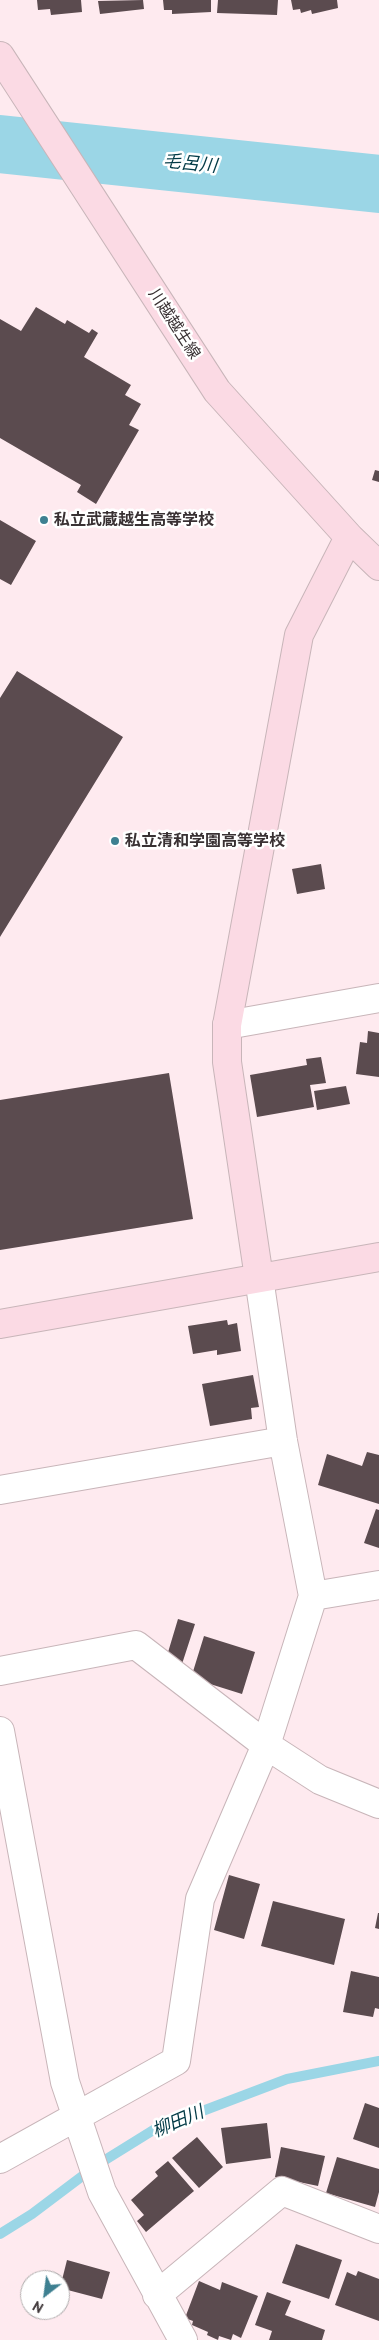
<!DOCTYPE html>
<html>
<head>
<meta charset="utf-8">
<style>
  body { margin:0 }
  #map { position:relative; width:379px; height:2340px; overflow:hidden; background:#feeaef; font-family:"PT Sans",sans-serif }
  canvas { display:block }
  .north { position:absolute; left:20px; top:2270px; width:50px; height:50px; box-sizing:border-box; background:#fff; border:1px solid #b0adad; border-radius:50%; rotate:210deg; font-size:14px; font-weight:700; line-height:20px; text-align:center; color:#393133 }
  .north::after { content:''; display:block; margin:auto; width:18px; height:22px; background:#3e8091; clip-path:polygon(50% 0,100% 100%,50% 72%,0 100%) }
</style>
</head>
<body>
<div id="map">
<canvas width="379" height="2340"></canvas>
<div class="north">N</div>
</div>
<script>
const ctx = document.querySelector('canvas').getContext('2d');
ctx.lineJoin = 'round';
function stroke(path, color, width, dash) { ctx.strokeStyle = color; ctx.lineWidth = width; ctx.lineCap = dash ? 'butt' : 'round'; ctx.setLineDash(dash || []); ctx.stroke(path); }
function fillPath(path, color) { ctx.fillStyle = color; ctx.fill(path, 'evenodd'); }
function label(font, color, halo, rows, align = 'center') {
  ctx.font = font + ' "PT Sans","Noto Sans JP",sans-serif'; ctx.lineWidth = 5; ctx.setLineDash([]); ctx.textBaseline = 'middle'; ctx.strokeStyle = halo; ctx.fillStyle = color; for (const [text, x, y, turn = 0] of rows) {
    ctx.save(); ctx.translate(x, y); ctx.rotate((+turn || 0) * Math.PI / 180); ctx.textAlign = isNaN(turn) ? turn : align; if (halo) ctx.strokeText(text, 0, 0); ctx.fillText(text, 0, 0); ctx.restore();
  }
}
stroke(new Path2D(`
  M0,2234L32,2214L97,2165L155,2129L287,2079L379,2061`), '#9bd6e6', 10);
stroke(new Path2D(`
  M0,144L379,184`), '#9bd6e6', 58);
fillPath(new Path2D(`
  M37,0H81L82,12L51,15L50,9L38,10Z
  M143,0L144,9L100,14L98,1Z
  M163,0H211V12L172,14V10H164Z
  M218,0H278L277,15L217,13Z
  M291,0H337L338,8L312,14L311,10L301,13L300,9L293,10Z
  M36,307L65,324L67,320L89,333L92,329L98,333L84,357L131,385L125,395L141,404L129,425L139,430L96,504L77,492L81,485L0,438V319L21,331Z
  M375,470L379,471V482L372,480Z
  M0,520L36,541L11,585L0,579Z
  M17,671L123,737L0,937V698Z
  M321,864L325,889L297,894L292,869Z
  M368,1031L379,1033V1077L356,1074L360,1042L367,1043Z
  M321,1057L326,1083L310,1085L314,1107L257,1117L250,1075L307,1065L306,1059Z
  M169,1073L193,1219L0,1250V1100Z
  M346,1086L350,1104L317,1110L314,1091Z
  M227,1320L228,1325L237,1323L241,1351L217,1355V1350L193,1354L188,1326Z
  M253,1375L259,1407L251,1408L252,1419L210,1426L202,1384Z
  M367,1452L379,1455V1504L318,1485L327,1454L362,1466Z
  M376,1509L379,1510V1548L364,1543Z
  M178,1619L195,1624L182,1664L166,1659Z
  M204,1636L255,1652L242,1694L191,1678Z
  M229,1875L260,1884L244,1939L214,1930Z
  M273,1901L345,1919L334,1965L261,1946Z
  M378,1913H379V1929L375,1928Z
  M351,1971L379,1977V2009L375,2008L373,2017L343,2012Z
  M365,2103L379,2108V2148L353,2139Z
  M267,2123L271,2158L226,2164L221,2128Z
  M197,2137L223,2167L199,2188L172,2158Z
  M281,2147L325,2156L318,2186L275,2177Z
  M337,2157L379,2169V2192L375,2207L326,2193Z
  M168,2161L194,2191L146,2232L137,2221L144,2215L131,2200L158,2176L155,2172Z
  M296,2244L342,2260L329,2299L282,2283Z
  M67,2260L110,2272L102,2299L60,2288Z
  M358,2271L379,2279V2321L335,2305L347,2272L356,2276Z
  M199,2281L220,2290L222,2282L258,2296L241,2338L233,2334L231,2340L219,2336L218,2340L207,2335L208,2332L192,2325L193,2321L185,2318Z
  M267,2292L291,2301L285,2315L325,2330L322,2340H269L272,2331L255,2325Z`), '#5b4b4f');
const street = new Path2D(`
  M227,1025L379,998
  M0,1490L283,1441
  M313,1596L379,1585
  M0,1671L136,1645L266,1745L320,1780L379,1804
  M0,1731L65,2082L102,2192L183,2340
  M0,2159L176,2061L200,1899L266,1745L313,1596L283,1441L259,1278
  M157,2295L282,2191L379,2229`);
const secondary = new Path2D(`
  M0,56L217,391L349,537L379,566
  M259,1278L227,1062V1025L299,635L349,537
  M0,1324L379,1257`);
stroke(street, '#c8b5b9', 30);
stroke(secondary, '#c8b5b9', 30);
stroke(street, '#fff', 28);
stroke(secondary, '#fbdae4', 28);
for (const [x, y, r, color] of [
  [44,520,5,"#3e8091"],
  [115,841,5,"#3e8091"]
]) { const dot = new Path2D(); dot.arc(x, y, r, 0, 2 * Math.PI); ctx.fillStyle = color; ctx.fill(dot); stroke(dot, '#fff', 2); }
label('16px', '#393133', '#fff', [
  ["川越越生線",174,324,57]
]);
label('bold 16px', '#393133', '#fff', [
  ["私立武蔵越生高等学校",54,520],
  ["私立清和学園高等学校",125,841]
], 'left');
label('italic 18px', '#033b47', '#fff', [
  ["毛呂川",190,164,6],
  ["柳田川",178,2122,-23]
]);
</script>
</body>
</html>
